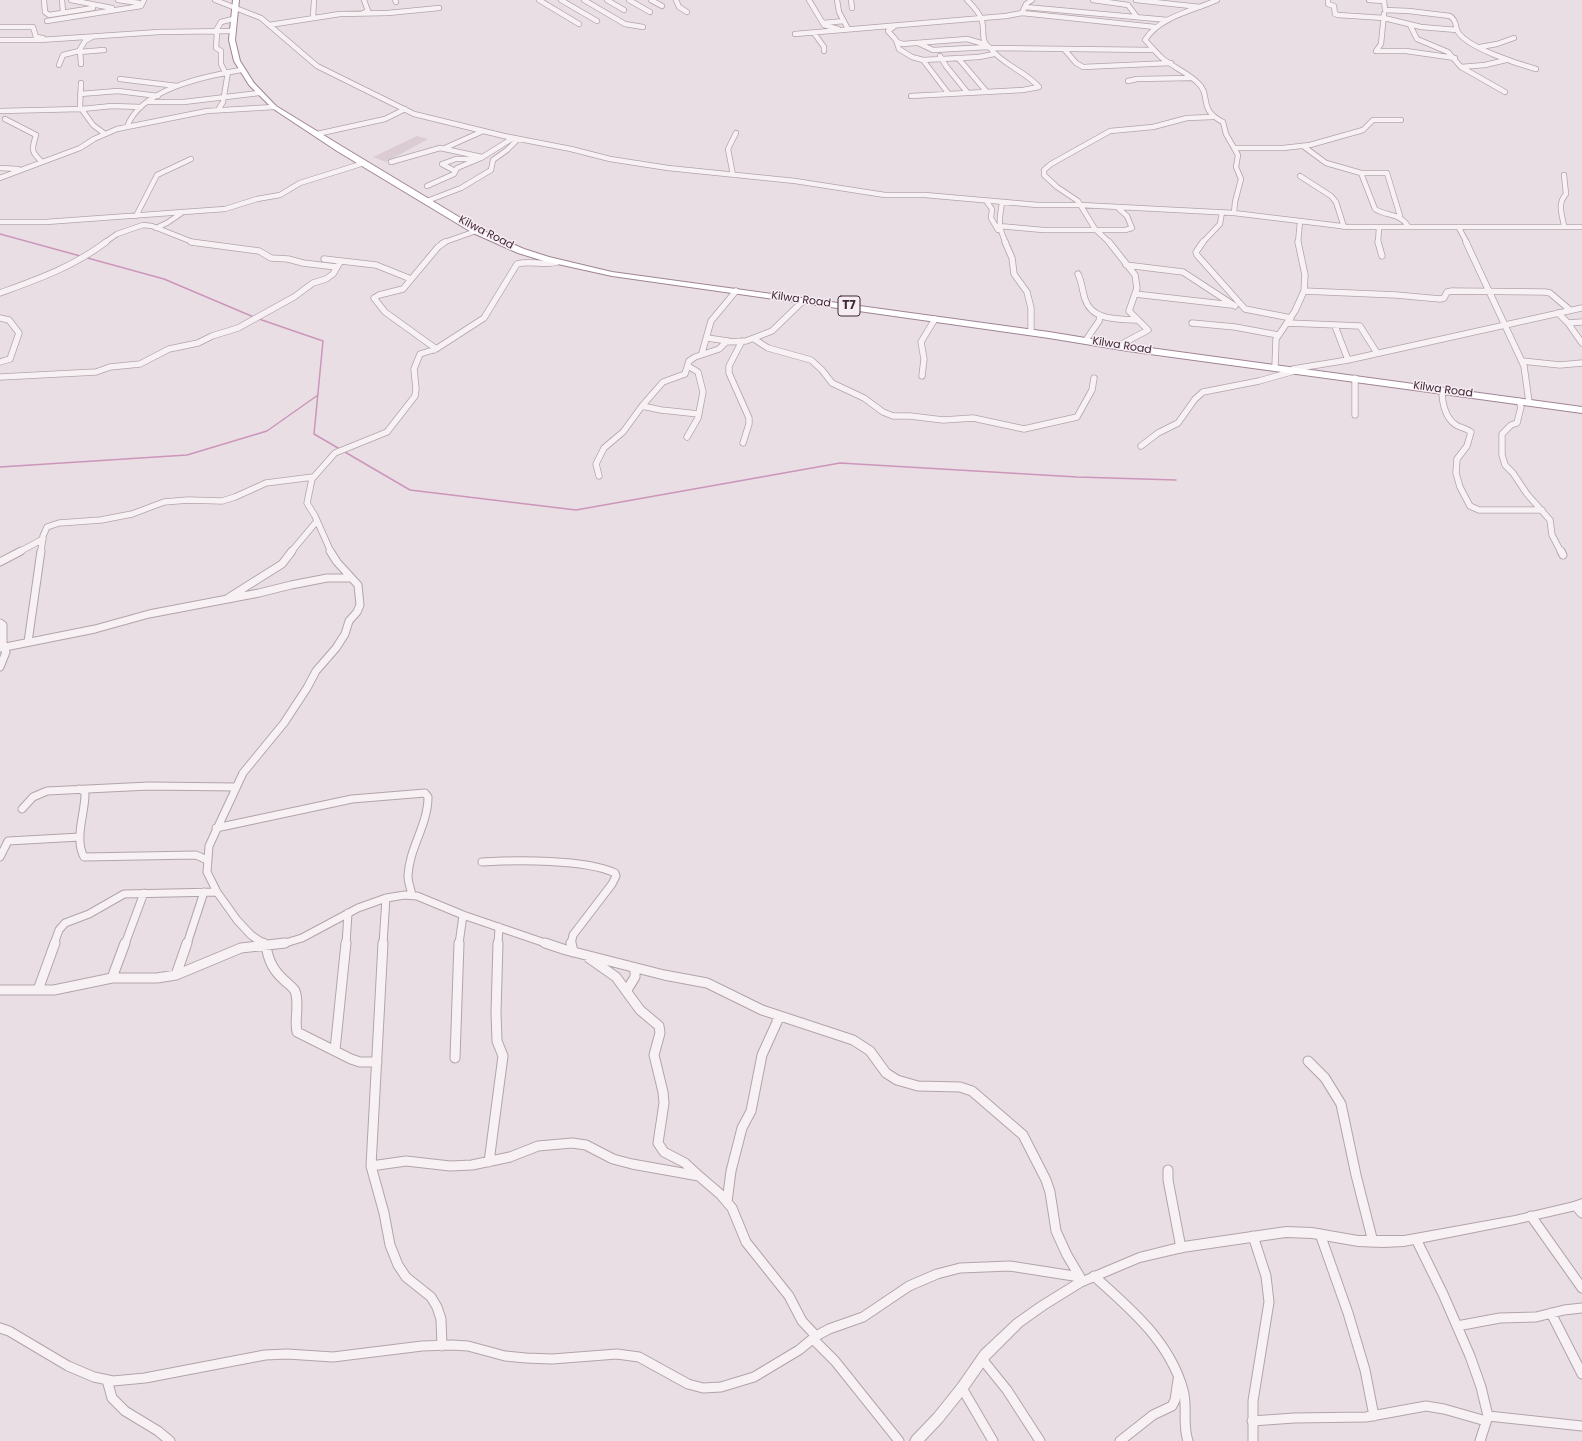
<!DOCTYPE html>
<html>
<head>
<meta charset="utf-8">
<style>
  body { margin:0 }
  canvas { display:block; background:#e9dee4 }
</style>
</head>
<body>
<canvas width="1582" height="1441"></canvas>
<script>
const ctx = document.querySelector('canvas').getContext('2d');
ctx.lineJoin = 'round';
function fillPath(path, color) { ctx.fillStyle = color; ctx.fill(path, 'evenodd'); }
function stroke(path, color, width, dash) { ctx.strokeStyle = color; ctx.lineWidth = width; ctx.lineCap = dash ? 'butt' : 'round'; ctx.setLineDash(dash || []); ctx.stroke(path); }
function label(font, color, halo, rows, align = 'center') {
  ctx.font = font + ' Poppins,sans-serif'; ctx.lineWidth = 3; ctx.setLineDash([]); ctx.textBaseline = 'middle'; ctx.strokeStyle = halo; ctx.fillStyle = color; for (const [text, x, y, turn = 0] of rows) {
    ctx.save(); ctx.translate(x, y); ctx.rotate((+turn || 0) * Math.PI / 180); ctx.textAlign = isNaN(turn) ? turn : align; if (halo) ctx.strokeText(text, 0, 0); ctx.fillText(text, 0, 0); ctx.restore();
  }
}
fillPath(new Path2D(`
  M417,136L428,139L386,162L373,157Z`), '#dbccd4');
stroke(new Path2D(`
  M0,234L164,279L256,318L323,341L314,434L410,490L576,510L840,463L1077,477L1176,480
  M0,467L187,455L267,431L318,395`), '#cc96ba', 1.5);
const minorFar3 = new Path2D(`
  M44,0L45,12L49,15L93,8
  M62,0L63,12
  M71,0L112,8
  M118,0L139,3
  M215,0L261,18L317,66L414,114L504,136L571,149L610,159L668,168L795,181L885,195H925L1038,205H1081L1234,213L1349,227H1582
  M395,0L396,2
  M539,0L579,24
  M561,0L597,21
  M584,0L625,24L643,27
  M607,0L624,10
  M629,0L650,12
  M651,0L662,6
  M676,0L679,7L687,12
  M809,0L824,25L838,29
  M837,0L839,12L848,29
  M851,0L852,8
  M967,0C972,5 978,11 981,18C986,29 979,41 990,48L1154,50
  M1093,0L1128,5L1137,17
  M1136,0L1200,7
  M1217,0C1193,11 1160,16 1145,40C1151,46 1156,53 1162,58C1173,67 1188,73 1198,83C1212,96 1197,109 1223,122L1226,134L1238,155L1236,167L1241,179L1235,202L1234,213
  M1328,0V4L1334,6L1335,14L1338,15L1384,18L1421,27L1457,30
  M1369,0L1384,1
  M1384,0L1385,10L1409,11L1450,16C1458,22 1454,25 1458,32C1468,48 1518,64 1536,69
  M1025,7L1168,20
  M363,13L368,11L364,0
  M1022,13L1155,27
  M1384,14L1381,44L1376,51H1406L1455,58
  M313,17L314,0
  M47,21L141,6L144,0
  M823,23L844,21
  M269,25L340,14L388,13L439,8
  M1410,25L1417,39L1448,52L1461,67L1505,92
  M895,26L888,31L896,40L899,49L912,57L923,60
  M0,27H33L36,37L43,38
  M215,32L221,22L233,19
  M217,32L216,48L221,51V64L225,72
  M814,33L824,47V51
  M795,34L1006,16L1022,13L1026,4L1032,0
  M0,40H40L159,32L232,31
  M897,42L903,44L967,39L984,44
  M918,43L933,50L988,47
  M1480,47L1497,44L1514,38
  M1065,50L1076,63L1083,67L1171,63
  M80,51L81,64
  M79,52L104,50
  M940,56L946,66L967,92
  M958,58L986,91
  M59,65L63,55L79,51L85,41L92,37
  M1461,67L1485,65L1506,60
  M120,79L177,86
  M1128,81L1137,79L1191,78
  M81,83L80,107L93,125L105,134
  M948,93L923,60L979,57L994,54
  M80,94L118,91L158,96
  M911,96L1023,90L1039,87C1025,71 1003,65 990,48
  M147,102H184L259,93
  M218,110L223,102L228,72
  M0,111L82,109L112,106L141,107
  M5,119L36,135C32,149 30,151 42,162
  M127,127C140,89 206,76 241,70
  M317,134L385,119L405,109
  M1303,146L1326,163L1361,173L1375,209C1388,217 1398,212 1408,226
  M445,148L483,131
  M1234,148H1283L1310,145L1363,130L1373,120H1401
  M391,162L440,148L482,157
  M0,168L18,169
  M455,171L442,164L456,159H475
  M1361,173H1387L1400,216
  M733,175L728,149L736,133
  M1564,175L1566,194C1557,204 1562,214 1564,226
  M1300,176L1331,196L1336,202L1344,227
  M0,178L80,148L94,139L117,129L207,111L274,107
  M427,186L454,174L457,168L481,158L513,138
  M427,201L461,188L491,170L493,160L507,150L518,139
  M986,201L992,209L991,218L998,230
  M1002,203C999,220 998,227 1006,243
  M136,216L157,175L191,159
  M0,222H46L225,209L257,199L280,195L300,183L364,163
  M999,226L1043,230H1125L1132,228L1127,216L1118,208
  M156,228L167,223L183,212
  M1459,228L1467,243
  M104,243L117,234L143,225L152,226L195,243
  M442,243L476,231
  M1110,243L1095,229L1078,201L1057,187L1044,175V170L1051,164L1110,131L1153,127L1187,118L1213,117
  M1202,243L1220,224L1222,212
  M1298,243L1300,221
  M1378,243L1379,227`);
const minorFar2 = new Path2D(`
  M191,242L259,251L271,258L288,259L303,263L336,267
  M1005,242L1012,258L1014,274L1027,292L1031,308V332
  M1109,242L1135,275L1137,288L1129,311L1148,330L1118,346
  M1203,242L1196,252L1197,255L1245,309L1291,318
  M1378,242L1382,256
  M1466,242L1524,366L1529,402
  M324,259L376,265L411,279
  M1126,265L1183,272L1235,306
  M1078,274C1082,282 1082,290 1085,299C1092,321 1118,319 1137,320
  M1304,291L1396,295L1440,299L1444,298L1447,292L1452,291L1545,292L1550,293L1570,310
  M0,293C38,279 73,267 106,242
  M1135,294L1232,305
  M1558,313L1568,323L1582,343
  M0,318L9,320L19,333L10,359L0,362
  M1192,323L1235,327L1278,335
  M1288,323L1360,326L1377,353
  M1568,323L1582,322
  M1335,326L1348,360
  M707,338L728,341
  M754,339L768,348L811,360L822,370L832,383L864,398L883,412L893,416H910L943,420L973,418L1024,429L1077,417L1092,390L1094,378
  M1086,340L1099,321L1100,316
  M742,341L729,366V373L749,418V424L743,443
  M434,350L435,348L385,312L374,298L379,295L403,289L438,247L445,242
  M702,353L711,321L736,291
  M1522,361L1560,365L1582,363
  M1275,367L1276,339L1295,311L1304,291L1305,275L1298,242
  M1293,369L1348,360L1582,308
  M922,376L924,359L921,342L935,319
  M0,377L96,372L110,367L140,364L169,349L198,343L212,336L238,328L294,297L313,283L326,279L333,274L340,262
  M1355,378V415
  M1442,390C1442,402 1445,418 1456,425C1461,428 1466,428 1471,432L1467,446L1457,459L1456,473L1460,487L1470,506L1479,510H1542
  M1519,401L1521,407L1517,423L1511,425L1502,434V455L1505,465L1513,473L1527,494L1550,520L1552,535L1561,552
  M642,406L661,410L699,414
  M687,437L698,418L703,392L698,372L688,366
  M1141,446L1158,433L1178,423L1195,399L1203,392L1259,381L1298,370
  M599,476L596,464L604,448L623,432L642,406L663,382L685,374L689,361L695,357L719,349L726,342L746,341L772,331L804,300
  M19,552L43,539
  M41,552L43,536L47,527L59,523L101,520L132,514L164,502L188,500L222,501L235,497L266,483L313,477
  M291,552L317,521
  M331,552L315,516L307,503L312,479L335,453L387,432L415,396L416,389L414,369L420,354L436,349L484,318L517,264C530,260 544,266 557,262`);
const minorFar1 = new Path2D(`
  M1561,551L1563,555
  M0,562L21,551
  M228,598L282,564L292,551
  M0,623L3,625V647L6,652L0,667
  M28,642L41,551
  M0,648L95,629L149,614L259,593L291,585L327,578H351
  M79,789L84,791L85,794C85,814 74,838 84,857L196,855L207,860
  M22,809L33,797L47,791L149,786L236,787
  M216,828L352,799L425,793L428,797C428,825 409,848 408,876C408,883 411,889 412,895
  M0,857L8,841L80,837
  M482,862C516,860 585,859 615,873L616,876L612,884L573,935L571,944
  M54,944L59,930L65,923L89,914L124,894L217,892
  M125,944L144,893
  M187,944L204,892
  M264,944L251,935L237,920L217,892L207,872L209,846L243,773L284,723L307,688L316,671L336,648L345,634L349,621L357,612L360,605L358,585L337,562L330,551
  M282,944L302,938L358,908L386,898L405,895L417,896L463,915L548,944
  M346,944L348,913
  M383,944L386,898
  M459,944L463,915
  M498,944L499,927`);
const minor = new Path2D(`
  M263,943L266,945C268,960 273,970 284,980C288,984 293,987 295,991C300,1004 294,1019 297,1032L351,1059L360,1062H377
  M383,943L371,1166L384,1213L390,1245L398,1265L406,1277L431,1297L437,1307L441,1319L442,1346
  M545,943L566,950L664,975L707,983L762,1010L853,1040L870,1051L886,1073L897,1080L918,1086L960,1087L972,1091L1023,1135L1046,1180L1050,1192L1056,1231L1067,1255L1080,1277L1079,1283
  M571,943L573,952
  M589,958L616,977L640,1010L659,1026L660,1033L654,1055L663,1092L664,1103L658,1143L664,1152L685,1163L699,1176
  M176,975L187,943
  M112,978L125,943
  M0,990H54L112,978H157L176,975L241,948L285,943
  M38,990L55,943
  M627,990L635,977V968
  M335,1050L346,943
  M455,1058L459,943
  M1308,1061L1325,1078L1341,1104L1356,1175L1373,1242
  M489,1162L503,1056L497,1041L496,1013L498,943
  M371,1166L406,1161L450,1166L472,1165L510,1157L538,1146L572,1143L586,1145L613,1159L632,1164L699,1176L720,1194L732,1208L746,1242L789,1296L802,1321L816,1336
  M1168,1170V1180L1181,1248
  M727,1202L731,1171L742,1128L751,1111L762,1055L777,1022V1015
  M1576,1206L1582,1213
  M1531,1216L1582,1288
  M1320,1234L1348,1313L1365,1370L1374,1416
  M1253,1236L1266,1276L1269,1302L1253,1401V1441
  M1416,1239L1443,1294L1470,1356L1481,1387L1488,1416L1480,1441
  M1094,1276C1130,1308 1170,1342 1183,1390C1188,1407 1182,1424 1188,1441
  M1551,1313L1582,1374
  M1457,1326L1500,1318L1536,1317L1564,1310L1582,1308
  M0,1328L9,1331L68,1366L94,1377L113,1381L145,1378L265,1355L287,1354L333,1357L422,1346L452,1345L468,1346L505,1356L526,1358L552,1359L617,1354L639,1357L688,1384L703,1388L721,1387L754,1377L799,1350L816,1336L829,1329L863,1317L909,1286L937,1274L960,1268L1010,1266L1080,1277
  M813,1339L835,1361L899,1441
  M982,1359L1007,1390L1040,1441
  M107,1380L112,1398L125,1411L158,1431L170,1441
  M962,1388L993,1441
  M1488,1416L1582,1426
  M1252,1421L1294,1418L1366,1417L1426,1406L1444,1409L1486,1421
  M1120,1441L1153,1415L1172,1406L1175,1400L1178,1380`);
const tertiary = new Path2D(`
  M1582,1199V1208L1576,1210L1515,1224L1404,1246L1384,1247L1358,1246L1312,1238L1286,1237L1183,1252L1140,1262L1083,1286L1046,1309L1022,1326L989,1359L966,1392L942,1422L924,1441H910L912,1437L934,1414L958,1384L981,1351L1014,1320L1038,1303L1075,1280L1139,1253L1183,1242L1286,1227L1312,1228L1358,1236H1404L1515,1216L1574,1202Z`);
const trunk = new Path2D(`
  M233,0H239L235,40L240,61L254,83L276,106L343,147L479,229L524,249L549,257L612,272L1049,332L1128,345L1582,407V413L1128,351L1049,338L612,276L544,261L518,253L473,233L337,151L272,108L249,85L234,61L229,40Z`);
stroke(minorFar3, '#b3a3ac', 6);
stroke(minorFar2, '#b3a3ac', 7);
stroke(minorFar1, '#b3a3ac', 9);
stroke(minor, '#b3a3ac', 11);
stroke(tertiary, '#b3a3ac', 2);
stroke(trunk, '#a18495', 2);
stroke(minorFar3, '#f7f1f4', 4.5);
stroke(minorFar2, '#f7f1f4', 5.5);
stroke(minorFar1, '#f7f1f4', 7);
stroke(minor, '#f7f1f4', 9);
fillPath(tertiary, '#f7f1f4');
fillPath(trunk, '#fff');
label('11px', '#412635', '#f6edf3', [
  ["Kilwa Road",486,233,27],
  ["Kilwa Road",801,300,8],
  ["Kilwa Road",1122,346,9],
  ["Kilwa Road",1443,390,8]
]);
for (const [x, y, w] of [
  [849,306,22]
]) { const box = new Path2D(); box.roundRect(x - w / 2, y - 10, w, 20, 3); ctx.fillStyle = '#f6edf3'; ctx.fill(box); stroke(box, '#412635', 1); }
label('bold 12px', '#412635', null, [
  ["T7",849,306]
]);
</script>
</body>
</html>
